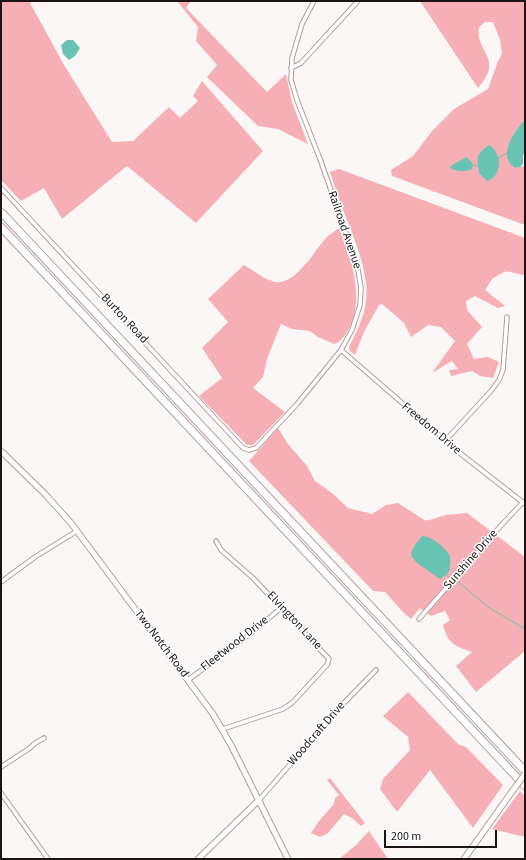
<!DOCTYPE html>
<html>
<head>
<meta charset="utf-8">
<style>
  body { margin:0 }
  #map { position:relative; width:526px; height:860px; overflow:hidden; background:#fcf7f7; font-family:"Source Sans 3",sans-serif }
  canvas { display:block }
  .frame { position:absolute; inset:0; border:2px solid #1c1414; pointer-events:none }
  .scale { position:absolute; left:384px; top:830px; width:113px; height:18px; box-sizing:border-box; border:2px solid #1c1414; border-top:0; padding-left:5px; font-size:12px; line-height:14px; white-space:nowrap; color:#1c1414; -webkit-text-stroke:3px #fff; paint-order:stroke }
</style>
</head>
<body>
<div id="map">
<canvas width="526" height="860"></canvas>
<div class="frame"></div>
<div class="scale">200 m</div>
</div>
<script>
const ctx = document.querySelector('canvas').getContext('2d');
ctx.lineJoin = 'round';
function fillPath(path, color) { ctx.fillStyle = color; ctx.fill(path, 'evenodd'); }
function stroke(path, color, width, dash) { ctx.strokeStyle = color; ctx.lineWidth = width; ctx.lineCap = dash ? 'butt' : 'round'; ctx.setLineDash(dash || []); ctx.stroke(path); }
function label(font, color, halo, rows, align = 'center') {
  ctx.font = font + ' "Source Sans 3",sans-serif'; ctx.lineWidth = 3; ctx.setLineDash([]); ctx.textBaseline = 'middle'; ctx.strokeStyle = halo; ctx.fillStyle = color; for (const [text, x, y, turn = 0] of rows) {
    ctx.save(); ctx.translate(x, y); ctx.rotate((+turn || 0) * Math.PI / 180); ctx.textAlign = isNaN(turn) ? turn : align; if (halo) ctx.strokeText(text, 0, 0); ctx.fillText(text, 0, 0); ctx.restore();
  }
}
fillPath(new Path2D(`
  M1,1H29L64,65L112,142L133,141L169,107L180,118L198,101L193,96L202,81L263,151L196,223L127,166L62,219L44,188L21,201L1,180Z
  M177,1H191L186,8L267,92L286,74L292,102L308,144L278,129L258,126L207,77L217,65L196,41L198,27Z
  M420,1H525V120L515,132L509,146L515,168L523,166L525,168V225L392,176L391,170L413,156L432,131L454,109L488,89L498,61L502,54L500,40L493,22H485L479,27C475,53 505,58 478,88Z
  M339,169L525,238V274L523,275L506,271L493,278L485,290L505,306L498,308L475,296L466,301L467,310L482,327L467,344L474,359L488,357L499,362L493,378L480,376L472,371L451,376L449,370L458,369L452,361L432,373L455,341L441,327L428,325L411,337L404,323L382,304L379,305L364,332L355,355L350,351L349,347C356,333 364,318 366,301C370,274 353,235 343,210C338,197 334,184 330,172Z
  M339,228C352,258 366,303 347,332C343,338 340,342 334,344L318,337L310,331L292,329L281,324L267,359L263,377L253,388L285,412L255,443L253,445H247L199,396L222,378L202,348L228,322L208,299L244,265C253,270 261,277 271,281C293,290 314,251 326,238C330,234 335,231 339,228Z
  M278,428L288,444L307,466L315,481L332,493L348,508L372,514L386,505L398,503L426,521L446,515L467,513L525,557V651L476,692L456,666L472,652C455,646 448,644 443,625L450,620L445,611L431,616L420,608L411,619L402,611L385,592L373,591L249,461Z
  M408,692L458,744L466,747L503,785L473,828L430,770L397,812L380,789L383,779L410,750L408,737L383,716Z
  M330,778L365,823L361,826L352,818L344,814L328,833L320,837L311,833L319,821L334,804L335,798L339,795L327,780Z
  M520,791L525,796V837L492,829Z
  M369,831L388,859H339L356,845Z`), '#f6b0b5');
fillPath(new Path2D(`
  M67,40H73L80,48L75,56L69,60L63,54L61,45Z
  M525,120V153L523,155V164L520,167L515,168C497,156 514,131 525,120Z
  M489,145L491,146C494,149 497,153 498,157C501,166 497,179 487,181L479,173C477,157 475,155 489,145Z
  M467,157L473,164L472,169C466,172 456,172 450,168L452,165Z
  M422,536C430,535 448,549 450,557C451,561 449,565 450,570L447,574L440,579L417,563L412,557L411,552L415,545Z`), '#68c3b3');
stroke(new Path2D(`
  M498,158L507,153
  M473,166L477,165
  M445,574L449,577
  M456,580L488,607L525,629`), '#68c3b3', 1);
const street = new Path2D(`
  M291,68L301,63L358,1
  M1,188L243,448L249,450L256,448L297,404L341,350L352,330L360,305L361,288L357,264L320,159L297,100L291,80L292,58L302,24L314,1
  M341,350L461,454L525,504
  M445,441L491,391L499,380L503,370L507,317
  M216,541L221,550L253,578L329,659L327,665L292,703L283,709L223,729
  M1,582L35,557L77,531
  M419,619L496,531L523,502
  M188,680L250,634L281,608
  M1,767L30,748L34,744L44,738
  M1,793L48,859
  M259,800L342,705L376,670`);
const secondary = new Path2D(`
  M1,451L45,494L71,523L213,714L231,745L288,859
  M198,859L259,800
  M464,859L511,793`);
const highway = new Path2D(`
  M1,212L525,771
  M1,227L525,786`);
stroke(street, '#b39a9b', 5.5);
stroke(secondary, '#b39a9b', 7);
stroke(highway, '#b39a9b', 9);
stroke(street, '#fff', 3.5);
stroke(secondary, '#fff', 5);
stroke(highway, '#fff', 7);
const secondaryBridge = new Path2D(`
  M511,793L525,774`);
stroke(secondaryBridge, '#b39a9b', 7, []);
stroke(secondaryBridge, '#fff', 5);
label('12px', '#1c1414', '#fff', [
  ["Railroad Avenue",344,230,71],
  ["Burton Road",124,319,47],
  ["Freedom Drive",431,429,40],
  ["Sunshine Drive",471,560,-49],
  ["Elvington Lane",294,621,47],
  ["Two Notch Road",161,644,53],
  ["Fleetwood Drive",235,644,-38],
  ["Woodcraft Drive",317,734,-49]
]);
</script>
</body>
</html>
